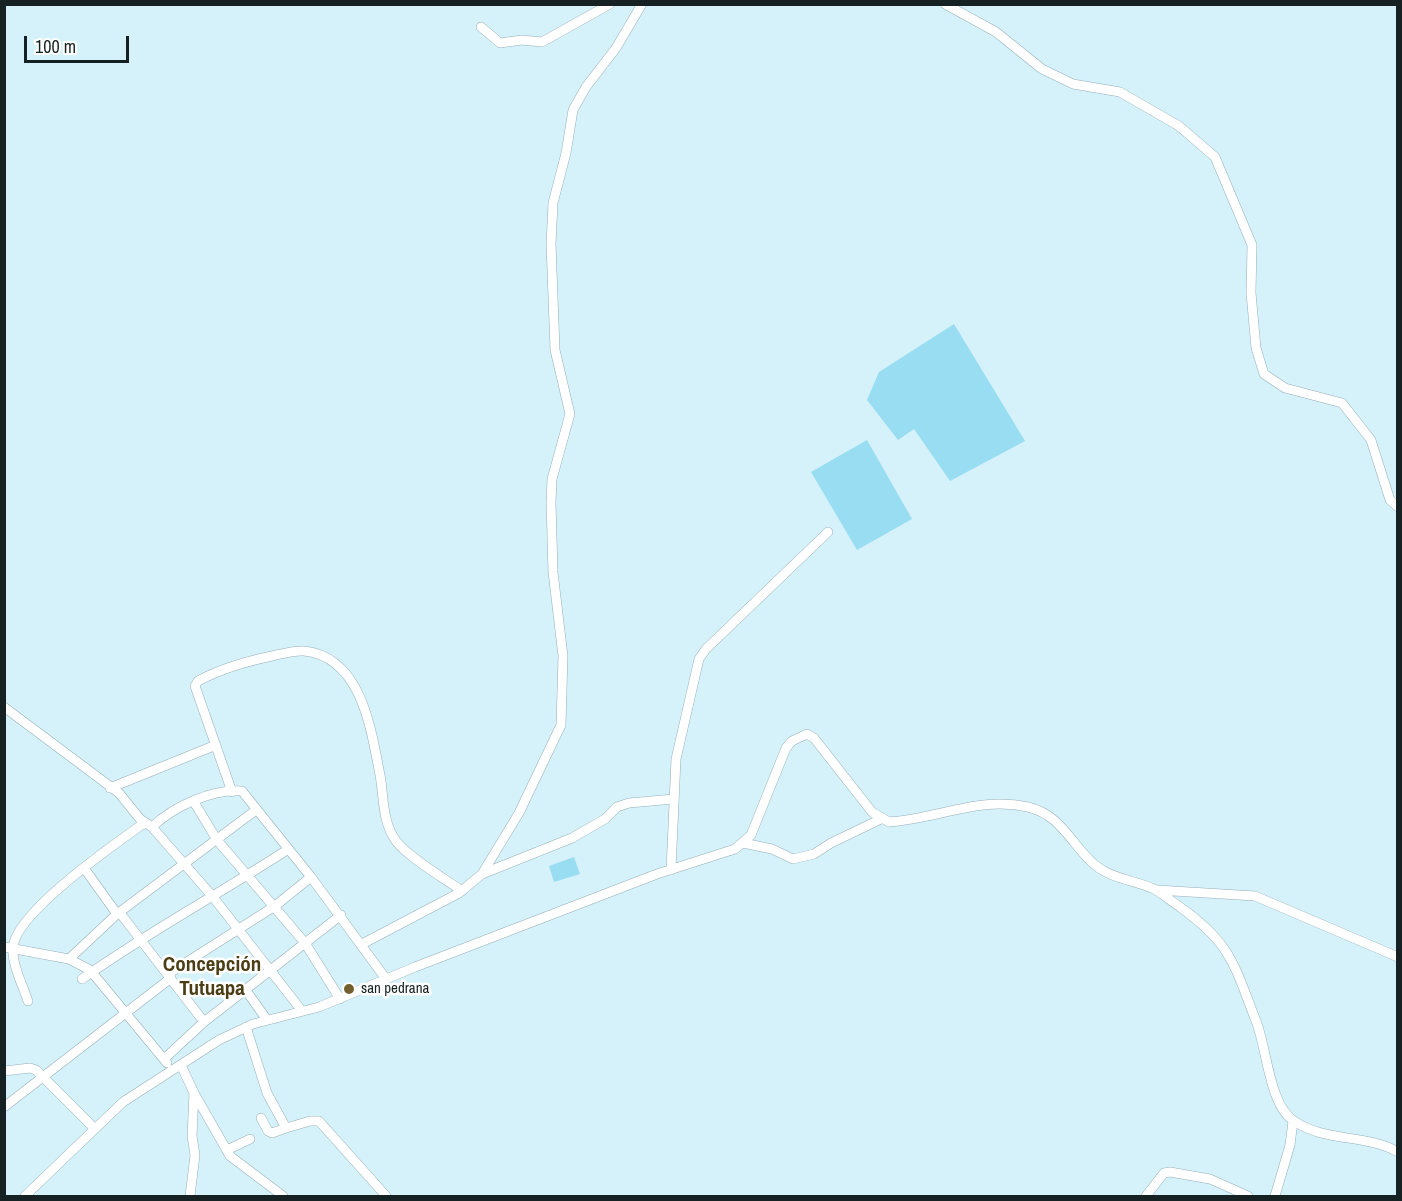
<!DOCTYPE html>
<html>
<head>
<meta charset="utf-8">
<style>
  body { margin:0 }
  #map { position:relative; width:1402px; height:1201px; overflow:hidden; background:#d5f1fa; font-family:"Archivo Narrow",sans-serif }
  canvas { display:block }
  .frame { position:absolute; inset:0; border:6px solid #162124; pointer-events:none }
  .scale { position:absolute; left:24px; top:36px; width:105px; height:27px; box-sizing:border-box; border:3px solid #162124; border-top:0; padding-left:8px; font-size:18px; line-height:21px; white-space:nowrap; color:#162124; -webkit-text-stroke:4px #fff; paint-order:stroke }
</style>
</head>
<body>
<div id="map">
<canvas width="1402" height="1201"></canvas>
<div class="frame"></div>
<div class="scale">100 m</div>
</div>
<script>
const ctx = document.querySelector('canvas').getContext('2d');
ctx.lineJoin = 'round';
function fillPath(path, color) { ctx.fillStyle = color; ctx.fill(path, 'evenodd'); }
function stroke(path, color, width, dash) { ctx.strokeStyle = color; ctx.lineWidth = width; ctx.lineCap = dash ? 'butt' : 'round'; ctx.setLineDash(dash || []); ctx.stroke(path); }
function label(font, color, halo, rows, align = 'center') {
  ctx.font = font + ' "Archivo Narrow",sans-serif'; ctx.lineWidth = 5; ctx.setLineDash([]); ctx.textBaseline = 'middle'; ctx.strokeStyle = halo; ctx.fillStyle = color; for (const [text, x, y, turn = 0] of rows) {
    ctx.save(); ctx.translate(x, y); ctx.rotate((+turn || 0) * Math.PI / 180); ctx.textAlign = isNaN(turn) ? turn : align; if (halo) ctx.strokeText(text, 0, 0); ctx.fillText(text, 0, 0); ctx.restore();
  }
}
fillPath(new Path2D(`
  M954,324L1025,441L950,481L914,429L898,440L867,400L879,372Z
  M867,440L912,519L857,550L811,472Z
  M574,857L580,874L554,882L549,866Z`), '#98ddf1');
const minor = new Path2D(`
  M945,4L996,32L1042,69L1073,84L1120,92L1179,126L1215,157L1252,245L1251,293L1256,348L1264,374L1285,388L1342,403L1371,440L1390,500L1398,507
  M481,27L500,43L522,40L542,42L610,4
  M4,707L119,793L140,819L146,823
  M110,788L216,745
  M232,792L195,686L198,681C220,669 248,661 272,656C282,654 294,650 304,651C362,657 371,730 380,775C384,797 382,822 396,841C408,857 445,879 462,891
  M194,802L217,840L305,943L340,999
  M152,827L213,897L302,1011
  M743,843L772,849L793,859L814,854L831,843L881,819
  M84,868L117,914L120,913L204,1022
  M671,870L676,759L699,659L706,649L828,532
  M482,874L572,838L605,819L617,807L629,803L674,799
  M1157,890L1255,896L1398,957
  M362,944L459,893L482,874L519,813L561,725L563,656L553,572L551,503L552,479L570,414L555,350L551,244L553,203L566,153L573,110L586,87L616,48L642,4
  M4,947L69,959L90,970L167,1063
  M69,959L117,914L256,810
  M168,974L275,906L311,877
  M82,979C148,932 219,894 287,850
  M245,989L267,1020
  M28,1001C23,986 12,965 13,948C14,914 112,846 140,826L146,823L152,827C174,806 212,789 242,791L311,877L386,979
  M246,1027L267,1093L286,1128L310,1121H319L386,1196
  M164,1059L204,1022L341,915
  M181,1065L194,1093L192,1136L195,1155L190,1196
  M4,1071L30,1068L36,1070L94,1128
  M194,1093L230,1156L283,1196
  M4,1107L171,978
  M261,1118L268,1131L272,1133L286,1128
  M227,1150L250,1139
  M25,1196L123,1102L219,1040L253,1024L319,1007L415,967L657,874L735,849L751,835L786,748L792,741L807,734L814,738L872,812L889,822C938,819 978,796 1028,807C1062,815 1071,845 1095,865C1112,879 1134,880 1154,889C1163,894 1171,901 1180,907C1232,944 1234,965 1256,1021C1267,1048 1269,1105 1294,1121C1324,1142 1367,1134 1398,1152
  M1146,1196L1164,1173L1170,1172L1210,1179L1248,1196
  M1275,1196L1290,1145L1293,1121`);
stroke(minor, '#95afb8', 10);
stroke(minor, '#fff', 9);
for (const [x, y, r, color] of [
  [349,989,6,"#725f2e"]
]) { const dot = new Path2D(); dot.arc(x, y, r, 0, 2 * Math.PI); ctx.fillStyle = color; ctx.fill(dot); stroke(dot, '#fff', 2); }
label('15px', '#162124', '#fff', [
  ["san pedrana",361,989]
], 'left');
label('bold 21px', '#4b3d14', '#fff', [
  ["Concepción",212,965],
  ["Tutuapa",212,989]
]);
</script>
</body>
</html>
